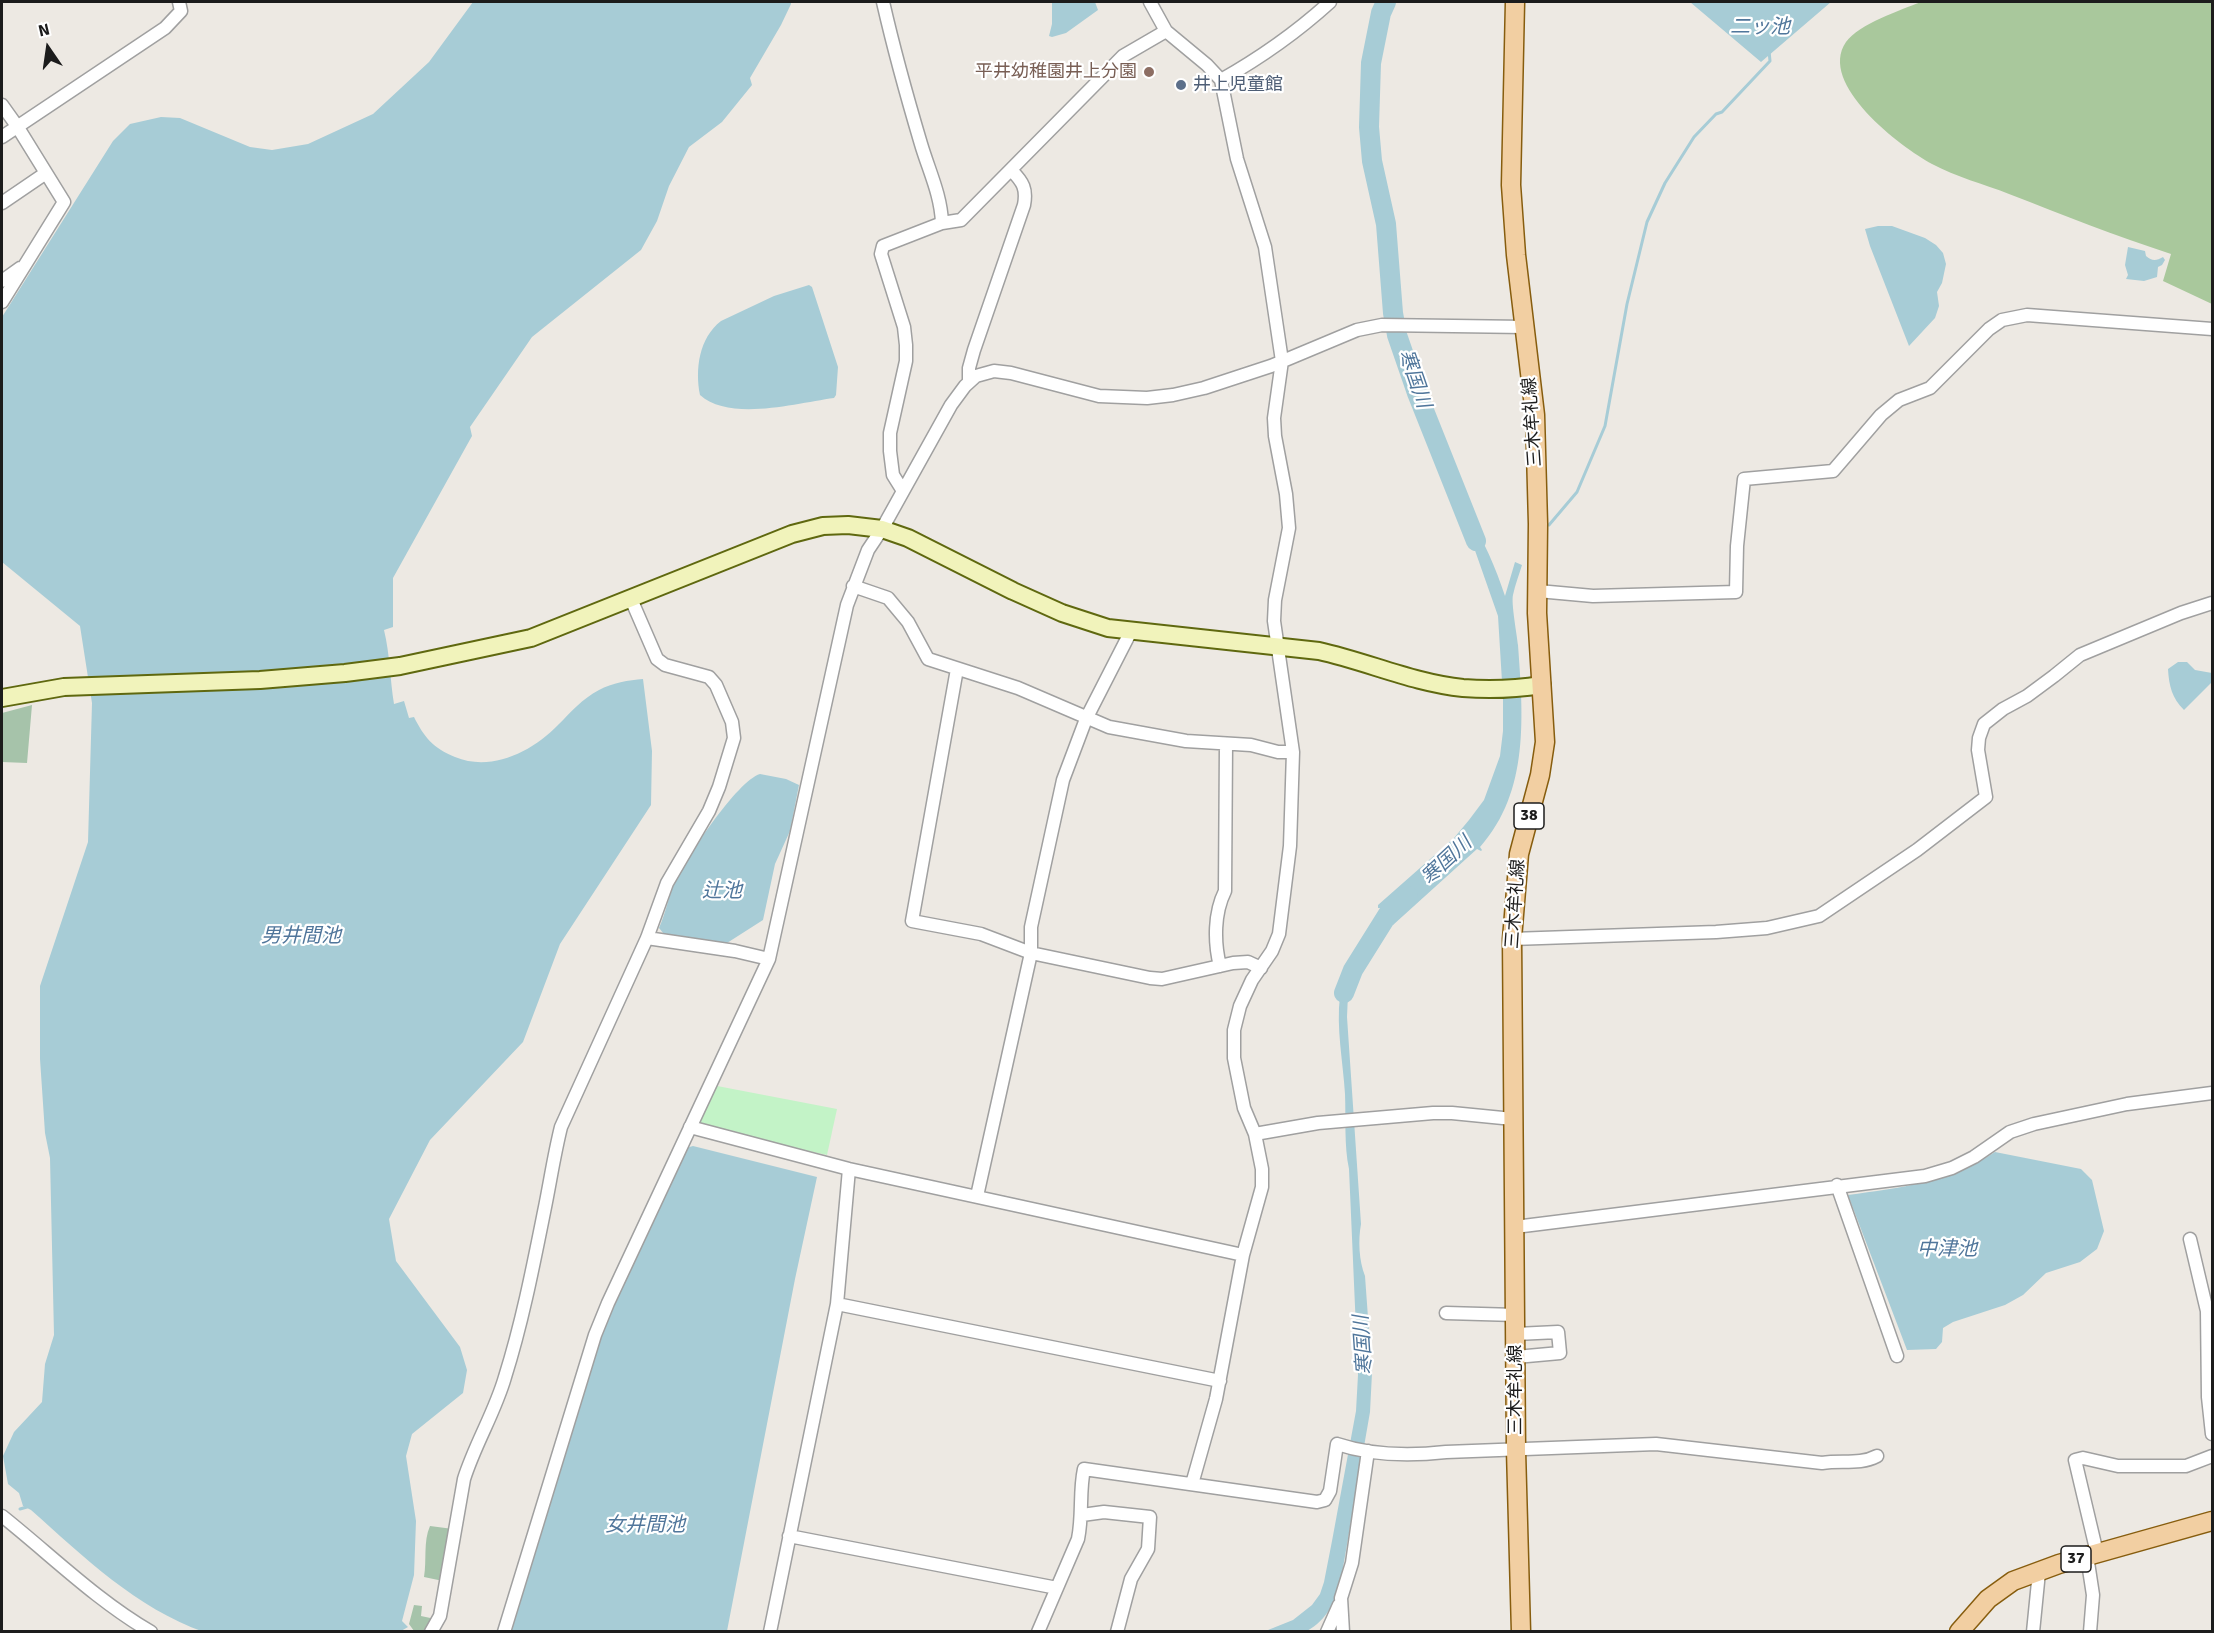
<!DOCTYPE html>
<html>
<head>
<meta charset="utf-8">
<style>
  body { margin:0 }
  #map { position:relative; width:2214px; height:1633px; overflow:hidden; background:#ede9e3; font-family:Signika,sans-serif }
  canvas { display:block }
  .frame { position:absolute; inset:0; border:3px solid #1c1c1c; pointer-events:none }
  .north { position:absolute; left:18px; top:18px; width:60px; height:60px; -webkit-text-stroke:4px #fff; paint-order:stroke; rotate:347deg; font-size:16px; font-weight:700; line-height:24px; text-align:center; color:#1c1c1c }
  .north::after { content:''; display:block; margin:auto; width:21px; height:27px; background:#1c1c1c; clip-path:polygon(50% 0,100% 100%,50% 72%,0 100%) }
</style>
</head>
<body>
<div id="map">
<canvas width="2214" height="1633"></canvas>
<div class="frame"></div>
<div class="north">N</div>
</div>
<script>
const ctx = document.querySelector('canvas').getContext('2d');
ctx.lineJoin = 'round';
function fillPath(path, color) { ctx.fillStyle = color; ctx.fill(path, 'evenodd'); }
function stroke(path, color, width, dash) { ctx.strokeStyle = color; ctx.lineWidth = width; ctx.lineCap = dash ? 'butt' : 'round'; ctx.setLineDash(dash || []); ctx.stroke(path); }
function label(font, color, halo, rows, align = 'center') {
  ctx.font = font + ' Signika,"Noto Sans JP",sans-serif'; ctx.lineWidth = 4.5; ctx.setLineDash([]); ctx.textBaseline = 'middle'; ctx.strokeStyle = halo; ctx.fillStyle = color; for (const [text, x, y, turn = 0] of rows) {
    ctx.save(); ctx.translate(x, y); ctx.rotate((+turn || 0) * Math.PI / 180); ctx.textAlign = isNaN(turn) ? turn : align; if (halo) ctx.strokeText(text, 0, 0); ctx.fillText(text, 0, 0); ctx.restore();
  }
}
fillPath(new Path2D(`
  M1921,2H2212V304L2163,281L2171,254C2116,236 2063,215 2009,194C1984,184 1956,177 1932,164C1901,147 1817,84 1846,42C1859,24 1901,10 1921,2Z`), '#a9c89c');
fillPath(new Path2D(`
  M32,705L27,763L2,762V713Z
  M430,1526L453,1529L443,1581L424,1577C427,1560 423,1542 430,1526Z
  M414,1605L422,1606L421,1616L435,1619L428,1631H414L409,1624Z`), '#a6c3aa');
fillPath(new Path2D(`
  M712,1085L837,1109L827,1155L692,1126Z`), '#c3f3c7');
fillPath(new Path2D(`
  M473,2H791V4L781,25L750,78L752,85L722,122L689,147L669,186L657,221L641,250L532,337L470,427L472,436L393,578V627L384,630C390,655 390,679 394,704L404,701L409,718L414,717C424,737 433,748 455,757C491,772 532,752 558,725C571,712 582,699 599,690C612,683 629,680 643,679L652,751L651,805L560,944L523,1042L430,1140L389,1219L396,1261L460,1347L467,1370L463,1393L412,1434L406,1456L416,1521L414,1575L402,1621L408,1627L401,1631L204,1632C136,1608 84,1557 31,1510L23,1506L19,1493L8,1484L3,1456L14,1432L42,1402L45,1364L54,1335L50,1158L45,1133L40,1059V986L88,842L92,703L80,626L2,562V317L113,141L130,124L161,117L180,118L250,147L272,150L308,144L373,114L429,62Z
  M1052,2H1095L1098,10L1066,33L1052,37L1049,36L1052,24Z
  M1690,2H1831L1761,62Z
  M1878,226H1892L1925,238L1936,245L1943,253L1946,264L1942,283L1937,292L1939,306L1935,318L1909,346L1870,246L1865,229Z
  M2128,247L2145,251L2146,256C2152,261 2156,261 2163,257L2165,260L2162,265L2158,267L2157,277L2144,281L2126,279L2128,275L2125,265Z
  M809,285L812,287L838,367L836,395L834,398C797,403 730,422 700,395C695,369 699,338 721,321L774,296Z
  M1467,516C1484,539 1496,569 1505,596L1515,562L1522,565C1519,575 1515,585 1513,595C1511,603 1517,635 1518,645C1523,715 1530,791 1480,847L1482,850L1481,851L1477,849L1393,925L1391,917L1381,908H1378V905L1454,838L1469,820L1484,800L1500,756L1503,731V698L1498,616L1465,522Z
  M2178,662H2187L2195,670L2212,673V682L2184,710C2172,698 2169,686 2168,669Z
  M760,774L786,779L799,785L790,831L775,864L763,920L727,943L664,934L659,928C666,912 669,895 676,879C688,856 737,781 760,774Z
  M1350,970H1353L1355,974L1348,994L1347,1017L1361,1224C1358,1240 1359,1261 1365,1276L1372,1373L1370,1412L1341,1579C1336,1601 1327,1620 1307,1631L1263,1632L1293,1620L1312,1605L1320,1594L1324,1582L1332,1541L1356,1411L1358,1375L1349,1169C1344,1145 1346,1119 1345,1094C1343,1062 1336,1028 1340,996C1341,987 1344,977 1350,970Z
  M693,1146L817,1177L795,1279L727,1631L509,1632L597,1339L686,1148Z
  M1995,1152L2081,1169L2092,1180L2104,1231L2097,1249L2080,1262L2046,1273L2023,1295L2005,1305L1953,1322L1943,1328L1942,1342L1936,1349L1907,1350L1848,1195C1900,1188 1950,1182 1995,1152Z`), '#a7ccd6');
stroke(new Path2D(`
  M1549,525L1577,492L1605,426L1627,304L1647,222L1665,183L1694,137L1716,114L1722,112L1770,61L1769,51
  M20,1509L27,1507`), '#a7ccd6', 3);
stroke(new Path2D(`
  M1386,2L1381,13L1371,63L1369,127L1372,161L1386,224L1393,313L1397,335L1417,393L1476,541
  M1344,993L1353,970L1388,914L1408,896`), '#a7ccd6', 20);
const street = new Path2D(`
  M883,2C894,50 907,97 921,144C929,171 941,195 942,223
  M1150,2L1166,31L1207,65L1221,80L1237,159L1265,247L1282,361L1274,418L1275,436L1286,494L1289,528L1275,600L1274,621L1293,752L1290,846L1279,934L1272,951L1252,980L1240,1006L1234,1030V1058L1244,1108L1255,1134L1262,1169V1187L1243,1255L1216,1399L1192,1484
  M1221,80C1260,58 1297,32 1330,2
  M2,105L17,126L64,202L2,302
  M2,137L165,28L181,11L179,2
  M2,203L46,173
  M2,281L20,268
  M969,382V368L974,350L1024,205C1027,189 1023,182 1012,171
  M903,491L893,475L890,451V433L906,361V345L904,327L881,254L883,246L942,223L961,220L1123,56L1166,31
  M853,586L888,598L908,622L928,659L1018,688L1109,727L1186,741L1251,745L1278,752H1293
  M1538,591L1593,596L1736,592L1737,546L1744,479L1833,471L1881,415L1899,400L1930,388L1989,329L2002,320L2027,315L2212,329
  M957,669L912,921L981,934L1031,953L1150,978L1162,979L1233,963L1248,962L1261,968
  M647,938L735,951L769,959
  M1512,939L1716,932L1767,928L1819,916L1917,850L1986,797L1978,750L1979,738L1984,724L2003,709L2027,696L2054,676L2080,655L2181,613L2212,603
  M1220,966C1214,942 1214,913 1225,891L1226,744
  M690,1127L849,1169L1243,1255
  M1255,1134L1318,1123L1433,1113H1452L1513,1119
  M1837,1185L1897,1356
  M977,1196L1031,953V927L1063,780L1086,719L1131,631
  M1515,1227L1925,1176L1952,1168L1974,1157L2010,1132L2034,1124L2127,1104L2212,1093
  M2190,1239L2207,1311L2208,1397L2212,1434
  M837,1304L1220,1381
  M1446,1313L1516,1315
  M1516,1357L1560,1353L1558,1332L1516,1334
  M1082,1515L1104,1512L1150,1517L1148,1549L1131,1579L1117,1632
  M2,1516C51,1555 96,1600 151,1632
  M789,1536L1057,1588
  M2097,1553L2075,1460L2083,1458L2118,1466H2186L2212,1456
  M2087,1556L2093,1595L2090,1632
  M431,1632L440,1616L464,1479C475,1444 495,1412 505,1377C522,1323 533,1267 544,1212C550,1183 554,1155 561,1127L647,938L667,883L709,811L719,787L734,738L732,722L716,685L709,677L665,665L657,659L631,599
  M504,1632L595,1335L608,1303L769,959L847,605L868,550L882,529L951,405L965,386L976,376L994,371L1011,373L1099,396L1147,398L1173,395L1204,388L1271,366L1357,330L1382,325L1525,327
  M770,1632L837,1304L849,1169
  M1038,1632L1078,1539C1083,1515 1079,1492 1084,1469L1317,1502L1325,1500L1330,1491L1337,1444C1373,1456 1410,1456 1446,1452L1656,1444L1822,1463C1842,1460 1860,1465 1877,1456
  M1327,1632L1339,1605
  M1343,1632L1341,1598L1352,1563L1368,1451
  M2033,1632L2039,1572`);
const secondary = new Path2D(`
  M2,698L64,687L260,680L345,673L400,666L531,638L792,534L823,526L848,525L882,529L908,538L1013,591L1062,613L1108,628L1319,651C1368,662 1414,683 1463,688C1489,690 1516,689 1542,685`);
const primary = new Path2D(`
  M1515,2L1511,185L1516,255L1535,415L1538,524L1537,613L1545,742L1540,775L1519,854L1512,939L1516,1450L1521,1632
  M1959,1632L1988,1599L2013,1581L2059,1564L2212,1521`);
stroke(street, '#a0a0a0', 15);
stroke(secondary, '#5f680f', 20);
stroke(primary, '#875d0e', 21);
stroke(street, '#fff', 12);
stroke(secondary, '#f1f3bb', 16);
stroke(primary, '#f2cfa2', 18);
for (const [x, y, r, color] of [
  [1149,72,6,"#8d6e63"],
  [1181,85,6,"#5c6f8a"]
]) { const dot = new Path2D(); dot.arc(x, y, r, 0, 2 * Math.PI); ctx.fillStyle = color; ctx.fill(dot); stroke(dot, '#fff', 2); }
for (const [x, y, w] of [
  [1529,816,30],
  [2076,1559,30]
]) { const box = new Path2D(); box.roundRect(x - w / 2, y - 13, w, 26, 4.5); ctx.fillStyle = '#fff'; ctx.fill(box); stroke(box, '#1c1c1c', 1.5); }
label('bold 16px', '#1c1c1c', null, [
  ["38",1529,816],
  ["37",2076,1559]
]);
label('18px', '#785e54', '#fff', [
  ["平井幼稚園井上分園",1137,72]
], 'right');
label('18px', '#4e5e75', '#fff', [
  ["井上児童館",1193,85]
], 'left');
label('18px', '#1c1c1c', '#fff', [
  ["三木牟礼線",1533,422,-94],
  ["三木牟礼線",1516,904,-86],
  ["三木牟礼線",1516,1390,-90]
]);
label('italic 20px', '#50769b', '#fff', [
  ["二ッ池",1760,28],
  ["寒国川",1414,379,71],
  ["寒国川",1447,861,-43],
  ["辻池",722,892],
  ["男井間池",301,937],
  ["中津池",1947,1250],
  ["寒国川",1364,1345,-94],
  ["女井間池",645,1526]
]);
</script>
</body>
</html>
